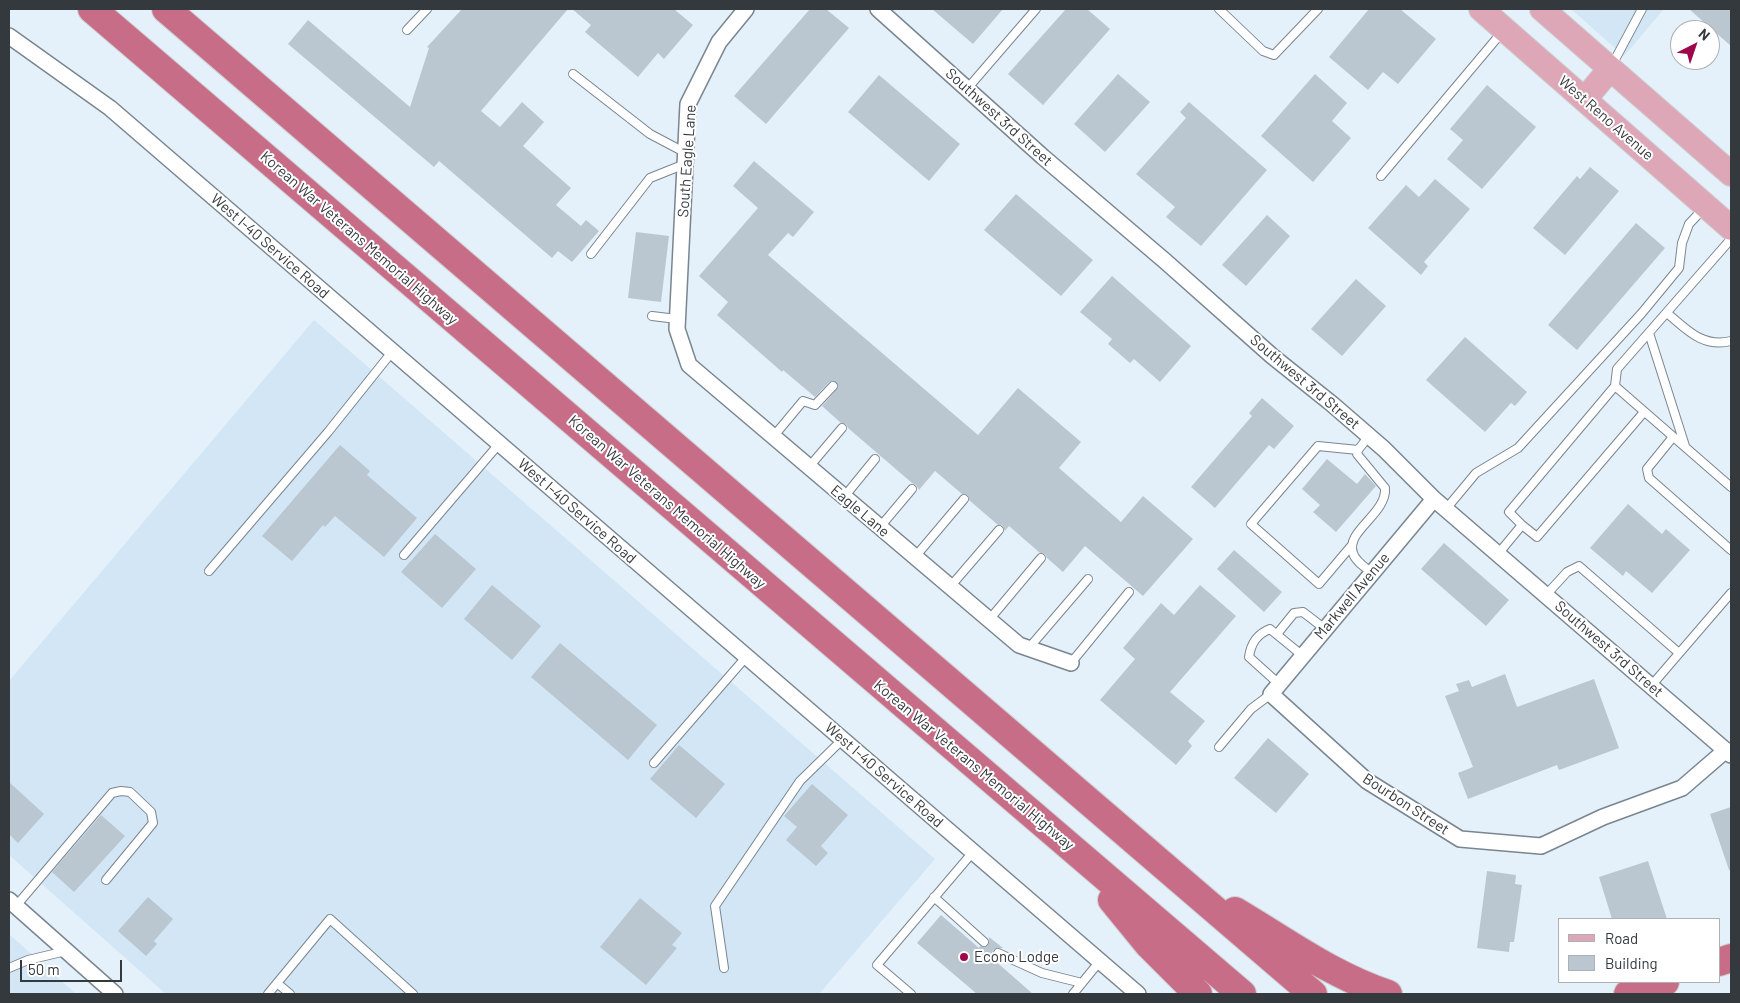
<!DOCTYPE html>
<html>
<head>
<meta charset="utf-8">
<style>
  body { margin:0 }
  #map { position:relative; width:1740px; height:1003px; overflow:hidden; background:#e4f1fb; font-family:Barlow,sans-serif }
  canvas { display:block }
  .frame { position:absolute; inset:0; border:10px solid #34393d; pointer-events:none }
  .legend { position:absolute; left:1558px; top:918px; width:162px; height:65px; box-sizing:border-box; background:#fff; border:1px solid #aeb0b1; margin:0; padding:6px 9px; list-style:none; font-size:15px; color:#34393d }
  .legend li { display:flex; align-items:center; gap:10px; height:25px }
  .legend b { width:25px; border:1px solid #aeb0b1 }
  .north { position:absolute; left:1670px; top:20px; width:50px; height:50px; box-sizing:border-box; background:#fff; border:1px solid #aeb0b1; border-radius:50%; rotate:41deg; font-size:14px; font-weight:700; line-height:20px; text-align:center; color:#34393d }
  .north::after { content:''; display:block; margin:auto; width:18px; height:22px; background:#9f074d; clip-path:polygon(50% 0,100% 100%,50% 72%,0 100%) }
  .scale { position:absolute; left:20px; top:960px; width:102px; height:22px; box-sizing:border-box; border:2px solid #34393d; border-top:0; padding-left:6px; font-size:15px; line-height:18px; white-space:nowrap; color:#34393d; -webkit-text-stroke:4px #fff; paint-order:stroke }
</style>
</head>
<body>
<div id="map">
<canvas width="1740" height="1003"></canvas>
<div class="frame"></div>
<ul class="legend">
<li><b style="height:6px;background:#dea7b7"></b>Road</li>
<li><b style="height:14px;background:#bac7d1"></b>Building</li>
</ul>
<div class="north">N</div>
<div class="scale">50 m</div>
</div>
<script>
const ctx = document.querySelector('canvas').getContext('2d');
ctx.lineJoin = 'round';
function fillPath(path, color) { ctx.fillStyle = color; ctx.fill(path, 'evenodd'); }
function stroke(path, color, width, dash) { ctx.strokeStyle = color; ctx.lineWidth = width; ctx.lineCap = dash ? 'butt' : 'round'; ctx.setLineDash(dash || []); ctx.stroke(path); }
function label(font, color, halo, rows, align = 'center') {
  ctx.font = font + ' Barlow,sans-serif'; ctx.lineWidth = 4; ctx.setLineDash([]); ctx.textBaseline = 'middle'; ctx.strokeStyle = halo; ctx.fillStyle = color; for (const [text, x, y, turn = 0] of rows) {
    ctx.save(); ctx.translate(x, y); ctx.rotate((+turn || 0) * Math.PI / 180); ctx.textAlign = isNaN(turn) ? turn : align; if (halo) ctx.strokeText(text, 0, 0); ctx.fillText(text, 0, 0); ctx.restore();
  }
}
fillPath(new Path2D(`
  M1571,9H1664L1624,56Z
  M314,320L935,859L819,994H166L9,855V681Z
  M9,934L76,994H9Z`), '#d2e6f5');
fillPath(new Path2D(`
  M462,9H568L481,111L500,127L522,102L544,122L523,146L571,188L556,205L581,226L586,220L599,231L572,262L558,251L552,258L439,161L434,167L288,44L308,20L410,107L429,48L427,47Z
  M572,9H674L693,25L664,59L658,53L638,77L585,32L591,25Z
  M810,9H826L849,28L766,124L734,96Z
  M932,9H1003L973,44Z
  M1066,9H1087L1110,29L1043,105L1008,74Z
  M1369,9H1400L1436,39L1398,84L1383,72L1368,90L1329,57Z
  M1689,9H1731V46Z
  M1118,74L1150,102L1105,152L1074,124Z
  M1315,74L1347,103L1332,121L1351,138L1313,182L1261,136Z
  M879,75L960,144L929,181L848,112Z
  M1487,85L1536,127L1482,189L1447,159L1463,140L1450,129Z
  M1189,102L1267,170L1201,246L1166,217L1175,207L1136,174L1186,118L1180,112Z
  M754,161L814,212L793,237L788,233L768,255L833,311L978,435L1018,388L1081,442L1059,468L1121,522L1143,496L1193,539L1143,596L1085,546L1063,572L1047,558L1045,554L1040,553L1009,526L1005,531L1002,525H998L969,500L968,495L962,494L935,471L919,490L916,485L912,483L848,428L846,424L841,423L822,406L837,389L838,385L836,382H829L815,397L783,370L782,372L717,315L728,302L699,276L758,208L733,186Z
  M1590,167L1619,191L1565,255L1533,228L1577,176L1580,179Z
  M1435,179L1470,209L1424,262L1428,266L1421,275L1368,228L1406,185L1419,197Z
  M1016,194L1093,260L1061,296L984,230Z
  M1267,215L1290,236L1246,286L1222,265Z
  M1636,223L1665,248L1577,350L1548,325Z
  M636,232L669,236L661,302L628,298Z
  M1112,276L1191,346L1160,382L1134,359L1130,363L1108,344L1112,339L1080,312Z
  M1356,279L1386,306L1342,356L1311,329Z
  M1465,337L1527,392L1515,406L1511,403L1485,432L1426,380Z
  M1262,398L1294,426L1274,449L1269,445L1215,508L1191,487L1252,416L1249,413Z
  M340,445L370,471L367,475L417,518L384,557L335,516L325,527L323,525L292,561L262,536Z
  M1327,459L1357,484L1365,474L1376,486L1336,532L1313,512L1320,505L1302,489Z
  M1628,504L1662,534L1666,529L1690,550L1652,593L1626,571L1623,576L1590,548Z
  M435,534L476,569L442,608L401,572Z
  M1444,543L1509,600L1486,626L1421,569Z
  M1234,550L1282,592L1264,612L1217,569Z
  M492,585L541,626L512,660L464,619Z
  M1200,585L1236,616L1170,692L1205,721L1188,741L1192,746L1176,765L1100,700L1135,659L1123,648L1161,603L1174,615Z
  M560,643L657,725L628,760L531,677Z
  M1505,674L1517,707L1594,679L1619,748L1559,770L1557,765L1468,799L1458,773L1473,767L1445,696L1459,691L1456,684L1469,680L1472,687Z
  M1268,738L1309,774L1276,813L1234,778Z
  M679,745L725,784L696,818L650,779Z
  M9,782L44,814L18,843L9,834Z
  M812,784L848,815L821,846L828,853L816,866L786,840L797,827L784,816Z
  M1731,807V870H1729L1710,814Z
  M101,815L125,836L74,892L52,872Z
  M1648,861L1667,919H1612L1599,877Z
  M1487,871L1516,875L1515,884L1522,885L1514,942H1510L1509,952L1477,948Z
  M148,897L173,919L154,941L157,944L146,956L118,931Z
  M640,898L682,933L672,945L677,948L646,985L600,947Z
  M941,915L979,948L980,946L985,947L988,945L989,937L1003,948L994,949L992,953L994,957L993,959L1033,994H977L917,943Z`), '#bac7d1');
const service = new Path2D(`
  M1219,9L1263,51L1274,55L1318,9
  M407,30L427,9
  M1611,67L1642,9
  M573,74L650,134L686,153
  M967,89L1036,9
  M1381,176L1503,31
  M591,254L650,178L685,164
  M1667,313C1687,330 1703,348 1731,341
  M652,316L677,319
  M1649,333L1685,446
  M1615,386L1617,369L1731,239
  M1644,412L1537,537L1522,525L1509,512L1615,386L1731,487
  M1369,436L1358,450L1357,454L1385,488C1387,514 1345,531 1353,553C1355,561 1366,568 1372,573
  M773,437L803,401L815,405L833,386
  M1673,437L1647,469L1649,478L1731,550
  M809,467L842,428
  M844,497L875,459
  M1446,509L1476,473L1518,448L1641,314L1679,268L1682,243L1689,224L1705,207
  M880,527L912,489
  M1352,545L1319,584L1251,524L1318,446L1358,450
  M1498,554L1522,525
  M404,555L499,444
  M915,557L964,499
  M209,571L328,432L392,352
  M950,587L999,530
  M1546,595L1567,572L1579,566L1679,653
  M989,620L1041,558
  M1277,634L1294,613L1303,612L1325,629
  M1028,649L1088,579
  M1071,663L1129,592
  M1279,684L1249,657C1251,643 1257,634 1270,629L1303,656
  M1651,686L1731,593
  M1219,747L1251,709L1271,694
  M654,763L747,656
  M934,897L984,942
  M16,906L112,793L121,791L130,792L151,812L153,823L106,880
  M998,953L1042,973L1082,983
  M9,968L28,960L66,951
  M724,968L715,906L800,781L843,739
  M277,983L290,994
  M268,994L330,919L413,994
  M911,994L877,965L973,852
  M1073,994L1100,961`);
const minor = new Path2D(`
  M746,9L719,42L688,104L677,329L689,365L1019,645L1071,663
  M878,9L1043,157L1165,261L1272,356L1332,404L1384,449L1434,499L1731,755
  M9,36L110,108L1138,994
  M1434,499L1271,694L1367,781L1460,839L1541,846L1603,817L1682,788L1726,750
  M9,900L115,994`);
const primary = new Path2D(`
  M1481,9L1731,228
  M1542,9L1731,174
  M1585,99L1610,69`);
const motorway = new Path2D(`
  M92,9L1242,994
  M166,9L1313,994
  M1112,900L1148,944L1198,994
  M1235,911C1286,941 1331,975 1388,994
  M1719,962L1731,958
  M1628,994L1665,982`);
stroke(service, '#7a868f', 10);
stroke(minor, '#7a868f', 18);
stroke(primary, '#cecfd0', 26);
stroke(motorway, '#cecfd0', 30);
stroke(service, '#fff', 8);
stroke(minor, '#fff', 15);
stroke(primary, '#dea7b7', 24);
stroke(motorway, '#c86d87', 28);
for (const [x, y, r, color] of [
  [964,957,5,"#9f074d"]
]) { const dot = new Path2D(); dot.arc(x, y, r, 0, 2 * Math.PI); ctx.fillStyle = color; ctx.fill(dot); stroke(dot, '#fff', 2); }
label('15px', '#34393d', '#fff', [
  ["Southwest 3rd Street",999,117,42],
  ["West Reno Avenue",1606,118,41],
  ["South Eagle Lane",687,161,-86],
  ["Korean War Veterans Memorial Highway",359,238,41],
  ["West I-40 Service Road",270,246,41],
  ["Southwest 3rd Street",1305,382,40],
  ["Korean War Veterans Memorial Highway",667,502,41],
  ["West I-40 Service Road",577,511,41],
  ["Eagle Lane",860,511,40],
  ["Markwell Avenue",1352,596,-50],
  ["Southwest 3rd Street",1609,649,41],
  ["Korean War Veterans Memorial Highway",974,765,40],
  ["West I-40 Service Road",884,775,41],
  ["Bourbon Street",1406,804,33]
]);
label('15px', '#34393d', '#fff', [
  ["Econo Lodge",974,957]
], 'left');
</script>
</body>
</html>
